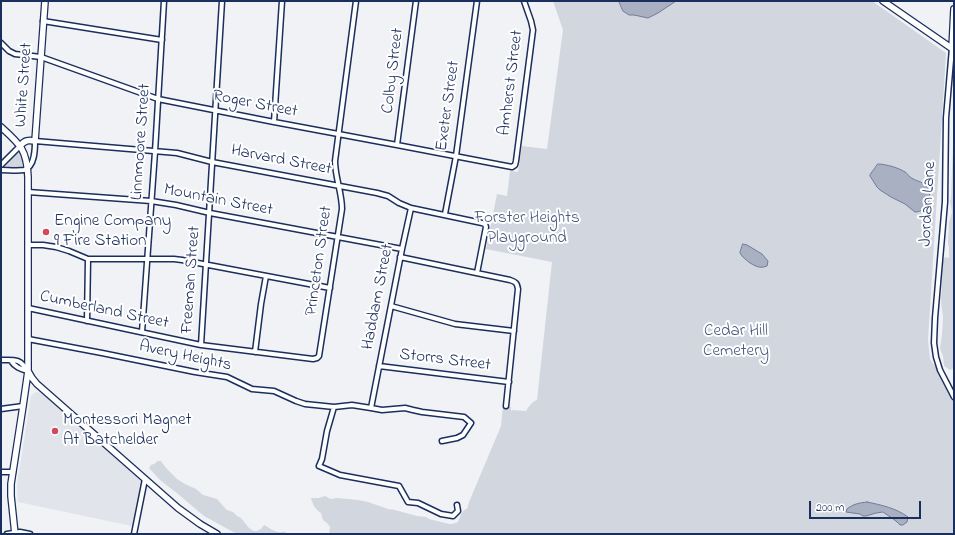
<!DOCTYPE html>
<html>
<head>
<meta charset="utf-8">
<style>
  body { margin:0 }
  #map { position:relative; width:955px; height:535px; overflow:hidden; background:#f1f2f5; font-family:"Indie Flower",sans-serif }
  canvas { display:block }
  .frame { position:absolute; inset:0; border:2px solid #1b2f5e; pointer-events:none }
  .scale { position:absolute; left:809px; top:501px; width:112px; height:18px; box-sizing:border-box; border:2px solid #1b2f5e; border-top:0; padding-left:5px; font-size:12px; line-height:14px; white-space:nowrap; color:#1b2f5e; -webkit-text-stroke:3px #fff; paint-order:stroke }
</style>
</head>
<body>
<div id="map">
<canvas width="955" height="535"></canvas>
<div class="frame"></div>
<div class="scale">200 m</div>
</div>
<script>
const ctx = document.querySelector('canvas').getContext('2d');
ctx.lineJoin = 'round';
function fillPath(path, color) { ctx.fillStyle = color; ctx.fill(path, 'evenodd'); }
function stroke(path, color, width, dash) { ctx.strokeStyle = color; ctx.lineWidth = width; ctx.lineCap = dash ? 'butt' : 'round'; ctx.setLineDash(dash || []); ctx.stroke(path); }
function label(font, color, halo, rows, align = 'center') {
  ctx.font = font + ' "Indie Flower",sans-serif'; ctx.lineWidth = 4; ctx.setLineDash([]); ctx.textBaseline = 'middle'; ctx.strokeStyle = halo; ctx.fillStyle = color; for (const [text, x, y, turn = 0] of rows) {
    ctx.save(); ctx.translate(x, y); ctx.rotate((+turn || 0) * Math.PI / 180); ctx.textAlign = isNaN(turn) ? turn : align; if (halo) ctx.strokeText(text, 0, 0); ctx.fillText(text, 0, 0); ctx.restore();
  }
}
fillPath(new Path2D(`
  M37,392L42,393L141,481L132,526L18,502L17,485L31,396L34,393Z`), '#e1e4ea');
fillPath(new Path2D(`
  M553,1H872L946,53L928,340L930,359L954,394V534H329L330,527L327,523L323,520L321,513L318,511L314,506L311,499L312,498H319L325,496L331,499L337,498L358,500L368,502L391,510V509L417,516L426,517L429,519L449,524H452L458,522L462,512L466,509H467L469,502L501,426L503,406L511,407V411L513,410L526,411C528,407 533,401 537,400L552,262L486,249L497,194L507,196L510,171L518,172L522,146L547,149L563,30Z
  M954,118V368L950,370L944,366L943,356L940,348L942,335L943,317L941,301L943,262L945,257L949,258V248L948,243L949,222L952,212L950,201L951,198Z
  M18,153C21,156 24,163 22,167L20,168H5V166L16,154Z
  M158,461H161L166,468L177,479L185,484L196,489L203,495L217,499L224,507L227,510L233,512L237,516L241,518L249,528L252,530L254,531H257L261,529L264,525C268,527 273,531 278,532C283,533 283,530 288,534H237L204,516L178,494L160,480L149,468L151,465L154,464Z`), '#d2d6df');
const water = new Path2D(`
  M619,1H676L658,13L648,18L634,15H629L623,11Z
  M878,164C886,164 899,168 905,172C909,175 907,174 910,177C915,181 922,181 926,186C934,195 928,212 915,212L905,204L891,197L880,190L877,187L870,176V175Z
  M743,244L747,245L762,254L768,261L767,266C759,269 756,266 750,263C745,259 743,258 740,253Z
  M867,502C881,505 896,508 908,517L907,522L903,525H900L896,521L883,512L876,513L866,516H863L860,514L846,512L847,509C853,504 859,503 867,502Z`);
fillPath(water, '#a8b0c2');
stroke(water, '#707c9a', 1);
const street = new Path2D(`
  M43,21L162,40
  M1,43L9,51L15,54L41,57L158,99L274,122L397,145L512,167L515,165L516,161L533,30L531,21L524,1
  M952,48L946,118L945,202L935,318L934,343L936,357L940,370L954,397
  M274,122L282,1
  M397,145L416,1
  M1,165L20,146
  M1,170C8,170 17,171 24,170C35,167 35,149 35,141L177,153L212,162L377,193L388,196L399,203L411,208L482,223L485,224L486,227L477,273
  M28,192L151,201L176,205L210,213L402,249
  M445,214L456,156L477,1
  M28,245H43L56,247L69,251L88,259H174L182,260L330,288
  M400,257L510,280C516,282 517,283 518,289L506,406
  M391,306L455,324L514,331
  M28,308L201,345L313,359L317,358L319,356L342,209C342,193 335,177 335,161L356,1
  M87,321L88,259
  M142,332L155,152L164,1
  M28,339L102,353L195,372L227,377L252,389L274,391L296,401L305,404L334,407L352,405L371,408L402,249L411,208
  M201,345L222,1
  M255,352L261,304L266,276
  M1,360C13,360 21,358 27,371
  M11,361C15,367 20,369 28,371
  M379,366L509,382
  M334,407L327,431L322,459L319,466L340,475L399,486L408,502L418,503L441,514L453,516L458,511L457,505
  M371,408L382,410L405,408L413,410L422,412L464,417L471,423L463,435L457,438L442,441
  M1,409L23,406
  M1,472H13
  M7,534L20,532L30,534
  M134,534L145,479`);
const secondary = new Path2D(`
  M883,1L954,50
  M952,48L954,9
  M1,127C20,144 27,150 28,177V371L23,406L11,484V496L15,534
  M20,146C25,140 28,140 35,141L45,1
  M28,371L32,378L37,384L178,508L200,524L217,534`);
stroke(street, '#1b2f5e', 7);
stroke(secondary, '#1b2f5e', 8);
stroke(street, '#fff', 4);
stroke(secondary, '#fff', 5.5);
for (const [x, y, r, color] of [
  [46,232,4,"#d1495b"],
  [55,431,4,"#d1495b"]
]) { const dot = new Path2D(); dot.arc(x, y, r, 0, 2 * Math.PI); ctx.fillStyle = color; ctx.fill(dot); stroke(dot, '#fff', 1.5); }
label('17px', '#1b2f5e', '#fff', [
  ["Colby Street",394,71,-83],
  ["Amherst Street",512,83,-83],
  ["White Street",25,85,-86],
  ["Roger Street",255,105,11],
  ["Exeter Street",449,106,-82],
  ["Linnmoore Street",142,142,-86],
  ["Harvard Street",281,161,11],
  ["Mountain Street",218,201,11],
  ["Jordan Lane",929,204,-87],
  ["Princeton Street",320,261,-82],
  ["Freeman Street",192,280,-86],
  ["Haddam Street",379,297,-79],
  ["Cumberland Street",104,311,12],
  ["Avery Heights",185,357,12],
  ["Storrs Street",445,361,7]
]);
label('17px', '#49597e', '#fff', [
  ["Forster Heights",527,219],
  ["Playground",527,239],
  ["Cedar Hill",736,332],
  ["Cemetery",736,352]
]);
label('17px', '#1b2f5e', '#fff', [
  ["Engine Company",54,222],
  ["9 Fire Station",54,242],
  ["Montessori Magnet",63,421],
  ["At Batchelder",63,441]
], 'left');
</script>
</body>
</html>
